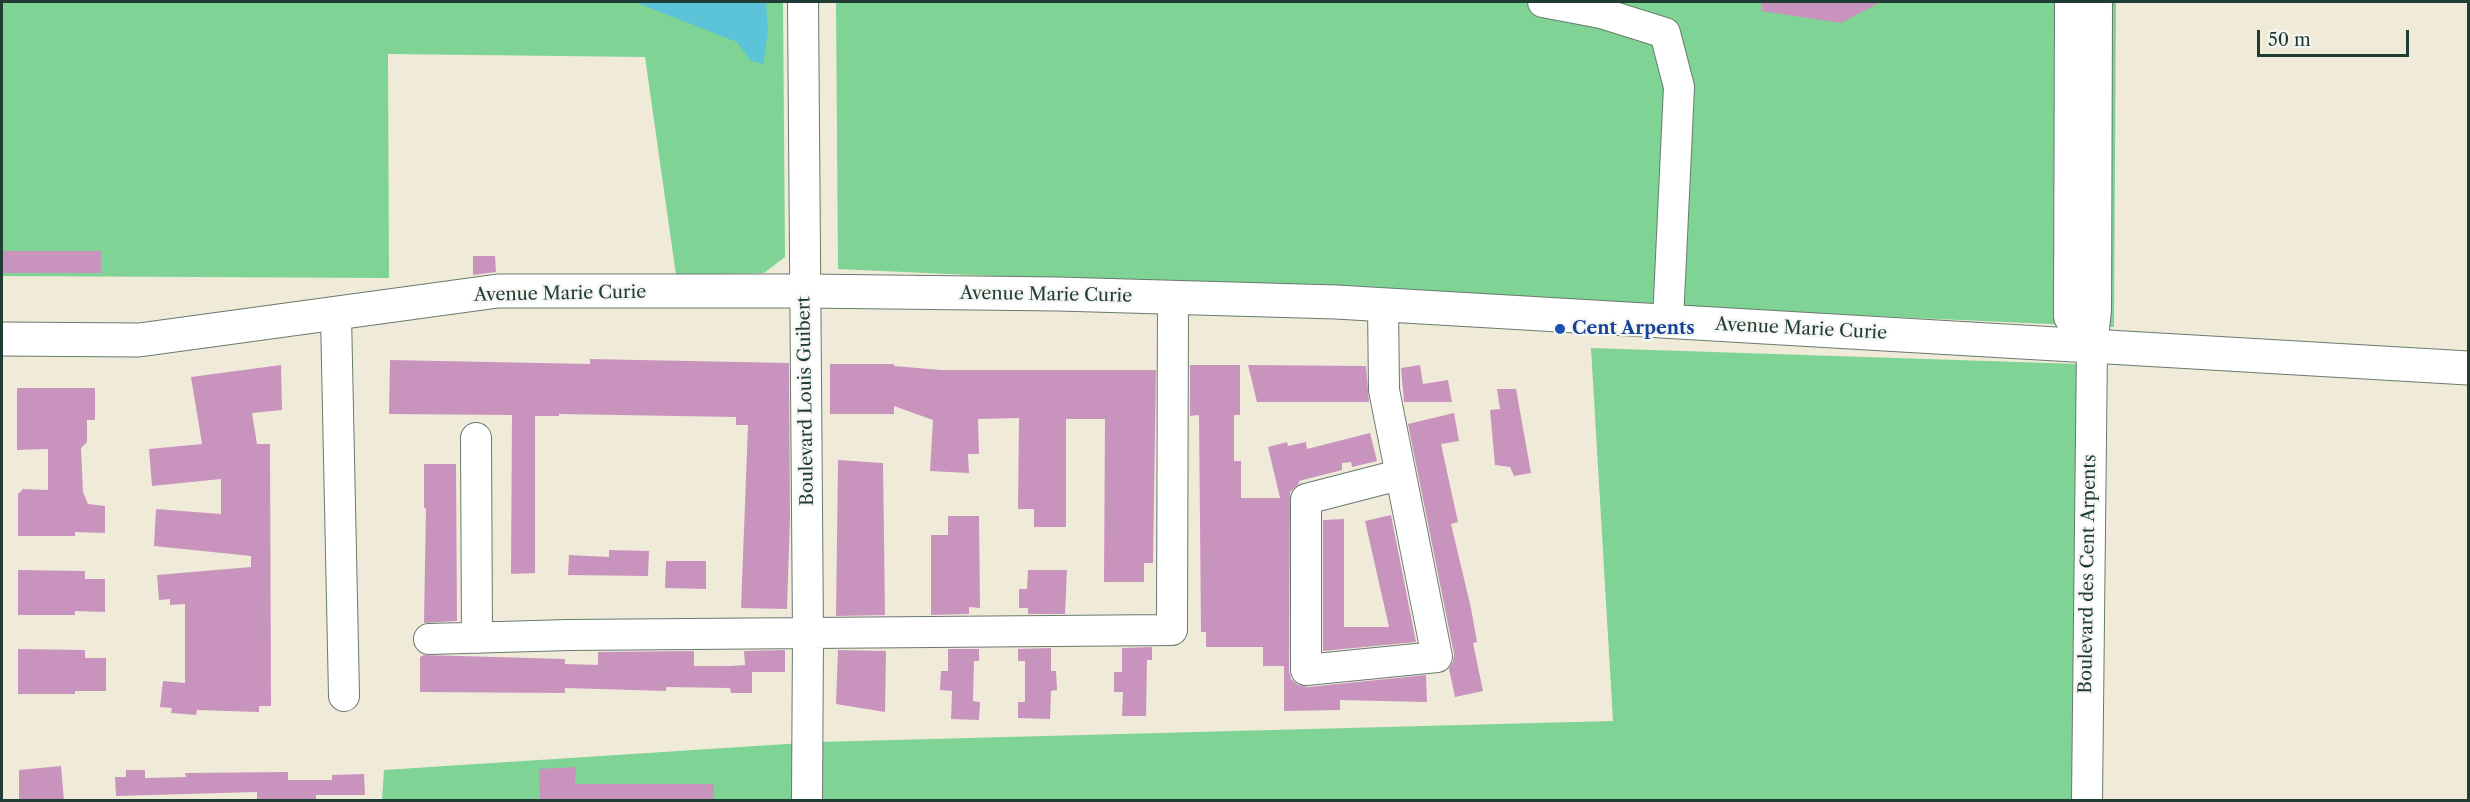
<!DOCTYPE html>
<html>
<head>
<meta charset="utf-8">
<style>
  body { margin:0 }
  #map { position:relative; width:2470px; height:802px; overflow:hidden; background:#f0ebd9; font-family:"Libre Caslon Text",serif }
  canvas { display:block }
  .frame { position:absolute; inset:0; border:3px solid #1f3d34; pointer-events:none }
  .scale { position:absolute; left:2257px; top:30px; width:152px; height:27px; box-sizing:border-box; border:3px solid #1f3d34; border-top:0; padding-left:8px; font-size:18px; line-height:21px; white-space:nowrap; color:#1f3d34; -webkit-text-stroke:4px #f6f6f2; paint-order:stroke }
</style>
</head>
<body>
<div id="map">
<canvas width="2470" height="802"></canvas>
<div class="frame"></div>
<div class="scale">50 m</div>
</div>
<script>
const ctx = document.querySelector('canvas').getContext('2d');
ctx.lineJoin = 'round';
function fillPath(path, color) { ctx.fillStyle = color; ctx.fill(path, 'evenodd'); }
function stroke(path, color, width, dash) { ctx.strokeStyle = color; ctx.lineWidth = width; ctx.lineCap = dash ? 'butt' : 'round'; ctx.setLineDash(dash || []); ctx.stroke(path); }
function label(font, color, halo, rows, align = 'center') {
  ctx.font = font + ' "Libre Caslon Text",serif'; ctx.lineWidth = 4.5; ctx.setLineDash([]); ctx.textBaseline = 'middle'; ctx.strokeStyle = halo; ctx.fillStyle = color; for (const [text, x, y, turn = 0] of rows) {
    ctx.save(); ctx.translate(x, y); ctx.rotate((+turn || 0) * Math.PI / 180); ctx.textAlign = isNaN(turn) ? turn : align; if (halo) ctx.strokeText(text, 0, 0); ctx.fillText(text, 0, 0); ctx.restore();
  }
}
fillPath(new Path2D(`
  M2,2H783L785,257L764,273L676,275L645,57L388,54L389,278L2,276Z
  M836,2H2116L2114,327L838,269Z
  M1591,348L2079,364L2073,800H382L384,770L818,742L1613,721Z`), '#7fd395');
fillPath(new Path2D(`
  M635,2H766L768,32L763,64L751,61L737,42Z`), '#5cc4d9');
fillPath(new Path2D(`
  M1762,2H1881L1841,23L1761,11Z
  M2,251H101V273H2Z
  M473,256H495L496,272L473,275Z
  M590,359L789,363L790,517L787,609L741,608L748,425H736V417L559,414V416H535V573L511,574L512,415L389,414L390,360L590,364Z
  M830,364H894V366L941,370H1156L1153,563H1144V582H1104L1105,419H1066V527H1034V509H1018L1019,418L978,419L979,454H968L969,473L930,471L933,420L894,406V414H830Z
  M281,365L282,410L252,413L257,444H270L271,706H259V712L197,710L196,715L171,713L172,708L160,707L163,681L185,683V604L170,605V599L159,600L157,575L251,567V556L154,546L156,509L221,514V479L152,486L149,449L202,444L191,377Z
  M1190,365H1240V415H1234V461H1241V498H1280L1268,447L1287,442L1288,446L1306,442L1307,449L1370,433L1377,461L1352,467L1351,462L1342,463V470L1299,481V483L1290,492L1289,671L1291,679L1298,685L1308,687L1426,675L1427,702L1340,700V710L1284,711V666H1263V647H1206V632H1201L1199,415L1190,416Z
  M1248,365L1366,366L1369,402H1257Z
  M1420,365L1423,384L1448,380L1452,402H1404L1401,368Z
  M17,388H95V420H87V442L81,448L83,492L88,504L105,506V533L75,532V536H18V494L23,489L48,490V449L17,450Z
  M1497,389H1516L1531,473L1514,476L1510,467L1495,465L1490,410L1500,409Z
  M1454,413L1459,441L1441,444L1458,522L1451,524L1471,608L1477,642L1473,643L1483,691L1455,697L1449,669L1453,662L1454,654L1408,424Z
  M838,460L883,463L885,615L836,616Z
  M424,464H456L457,621L424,623L426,508H424Z
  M1391,515L1416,642L1323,651V520L1344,519V627H1389L1365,521Z
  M948,516H979L980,608L969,607V614L931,615V535H948Z
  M609,550L649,551L648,576L568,575L569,555L609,557Z
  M666,561H706V589L665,588Z
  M18,570L85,571V579H105V612L75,611V615H18Z
  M1028,570H1067L1065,614H1028V608H1019V589H1027Z
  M1152,647V660H1147L1146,716H1122L1123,692H1114V672H1122V648Z
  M1051,648V671H1056L1057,690L1051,691L1050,719L1018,718V702H1025V661H1018V649Z
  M18,649L85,650V658H106V691H75V694H18Z
  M948,649H979V661H974L973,701L980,702L979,720L951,719L952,691L940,690L941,671H948Z
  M785,650V672H752V693H731L730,688L666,687V691L565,688V693L420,692V657L424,655L565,659V664L598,665V652L694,651V666H730L745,665L744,651Z
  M838,650L886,651L885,712L836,704Z
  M61,766L64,801H19V770Z
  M576,767L575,784H714V801H540L539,769Z
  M126,770H145V778L186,777L185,773L288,772V780H332V775L364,774L365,795H316V799H257V792L116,796L115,777H126Z`), '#c894be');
const minor = new Path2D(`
  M803,2L808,634L807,800
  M1543,2L1601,13L1665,33L1679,87L1668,321
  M2070,2L2069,317L2092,347
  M1383,305L1384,390L1437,657L1306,670V499L1399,475
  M336,315L344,696
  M476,438L477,638
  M429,639L569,635L1172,630L1173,298
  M2087,800L2092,347L2096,310L2097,2`);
const major = new Path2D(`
  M2,339L139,340L498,291H805L1058,294L1336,302L2468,368`);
stroke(minor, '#687a6e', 32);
stroke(major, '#687a6e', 35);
stroke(minor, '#fff', 30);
stroke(major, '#fff', 33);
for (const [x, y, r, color] of [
  [1560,329,6,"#1a4fb4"]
]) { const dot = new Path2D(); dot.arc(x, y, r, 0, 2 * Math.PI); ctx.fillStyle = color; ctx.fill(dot); stroke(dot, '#f6f6f2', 2); }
label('18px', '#1f3d34', '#f6f6f2', [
  ["Avenue Marie Curie",560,294,-1],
  ["Avenue Marie Curie",1046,295,1],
  ["Avenue Marie Curie",1801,329,3],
  ["Boulevard Louis Guibert",806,401,-91],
  ["Boulevard des Cent Arpents",2088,574,-89]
]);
label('bold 18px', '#164399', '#f6f6f2', [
  ["Cent Arpents",1572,329]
], 'left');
</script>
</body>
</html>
